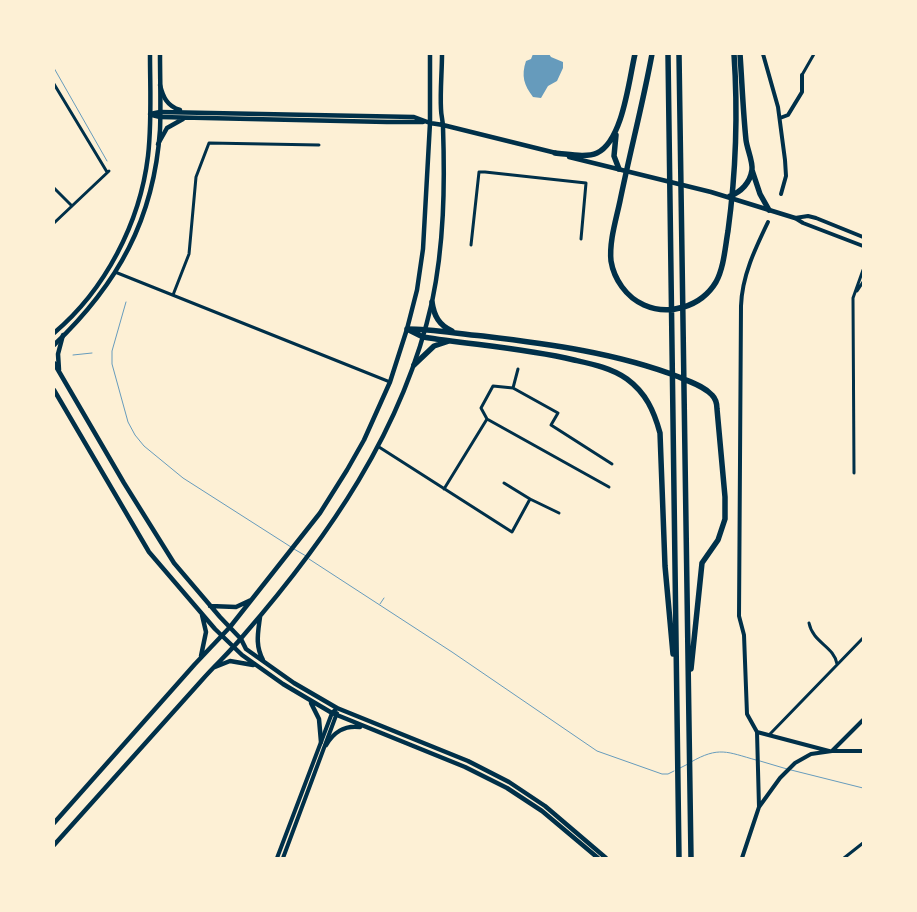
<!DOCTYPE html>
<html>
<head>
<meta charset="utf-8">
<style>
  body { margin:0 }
  #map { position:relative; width:917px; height:912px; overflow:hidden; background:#fdf0d5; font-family:Poppins,sans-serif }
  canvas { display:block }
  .frame { position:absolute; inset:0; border:55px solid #fdf0d5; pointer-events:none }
</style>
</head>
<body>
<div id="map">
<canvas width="917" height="912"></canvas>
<div class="frame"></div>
</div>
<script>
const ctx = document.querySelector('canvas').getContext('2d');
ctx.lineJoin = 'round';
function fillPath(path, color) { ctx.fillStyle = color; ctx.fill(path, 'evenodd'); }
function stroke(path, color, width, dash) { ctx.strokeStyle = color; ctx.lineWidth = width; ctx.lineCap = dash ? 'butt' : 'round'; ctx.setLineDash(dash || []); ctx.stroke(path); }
fillPath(new Path2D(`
  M533,54H549L551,57L563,62V68L557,81L548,86L541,98L533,97C524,85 521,76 526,61L531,59Z`), '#669bbc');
stroke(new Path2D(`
  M54,68L107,161
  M126,302L112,351V364L128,422L135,435L144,446L183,478L291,547
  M73,355L92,353
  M294,549L306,556
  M309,559L452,652L597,751L662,774H668L674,771
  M380,604L384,598
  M760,761L787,769
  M691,762C719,746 727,752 756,760
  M680,768L688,764
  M791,770L863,788`), '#669bbc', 1);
stroke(new Path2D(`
  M802,75L814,54
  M54,84L107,172
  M54,188L72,206
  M54,223L109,171
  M471,245L479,172H485L586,183L581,239
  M115,272L390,382
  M857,291L863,282
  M173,295L189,254L196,177L209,143L319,145
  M513,388L558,413L551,425L612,464
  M487,419L481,408L493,386L513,388L518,369
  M379,447L512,532L530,499L504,483
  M854,473L853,298L863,270
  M444,489L487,419L609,487
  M530,499L559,513
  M809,623C813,643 834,646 837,664
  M770,734L863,638
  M844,858L863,843`), '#003049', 3);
stroke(new Path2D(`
  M763,54L778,107L785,160L786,176L781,194
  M780,118L788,115L802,92V75
  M795,218L803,223L863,246
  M795,218L808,216L816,218L863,237
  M757,732L829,751
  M832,751L863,720
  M759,807L757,732L747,714L744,635L739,616L741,306C742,276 755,249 768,222
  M277,858L332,713L337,708
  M283,858L337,713
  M742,858L759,807L780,778L795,763L811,754L832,751H863`), '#003049', 4);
stroke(new Path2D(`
  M54,333C105,290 140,223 148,156C152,122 150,88 150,54
  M54,345C118,284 154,219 160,130C161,105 160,79 160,54`), '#003049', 4.5);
stroke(new Path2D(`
  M160,85C163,97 167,106 180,110
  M150,114L160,112L414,117L430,123L443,125L556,153
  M152,115L160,117L387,122H423
  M158,144L167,128L183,119
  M569,157L711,192L795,218
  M54,363L124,483L174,563L220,617L241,639L246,649L294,683L337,708L468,761L509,782L545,806L606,858
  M59,370L58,354L63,335
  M54,390L149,552L215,629L242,655L283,684L332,713L465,767L507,788L542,811L598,858
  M210,606L236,607L251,600
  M260,617C258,633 255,645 263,660
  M201,656L206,632L202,615
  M215,667L230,661L253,665
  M311,703L319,719L321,742
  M326,745C334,732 344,725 360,727
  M54,823L195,664L230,627L320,513L347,470L364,440L390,382L407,329L417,290L423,249L430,123V54
  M54,845C103,790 152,735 202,680C215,665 230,652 243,636C328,538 403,431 432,302C444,245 445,186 443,127C443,121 441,115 441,109C440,91 442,72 442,54`), '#003049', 4.5);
stroke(new Path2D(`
  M652,54C643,103 630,152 620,201C616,220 609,242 611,261C614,279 626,297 644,305C669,316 701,307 716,282C724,267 725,248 728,231C736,172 738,113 734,54
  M668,54L679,858
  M679,54L691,858
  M616,135L614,156L619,169
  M555,153C568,154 586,158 597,153C623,141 629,79 635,54
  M752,170L760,194L769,210
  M730,196C741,192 750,183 752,170C753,161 747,149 746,140C743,111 742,82 740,54
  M432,302C434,316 439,325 452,331
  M407,329C433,329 458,334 483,336C549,344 617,353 679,377C690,382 704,386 712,395C716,399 717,404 717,409L725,497V519L718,540L702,563L691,669
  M409,330L423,337C473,345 524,348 574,360C592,364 612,368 627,379C646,393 654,411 660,433L665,566L673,654
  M414,365L434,346L449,341`), '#003049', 5.5);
</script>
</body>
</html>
